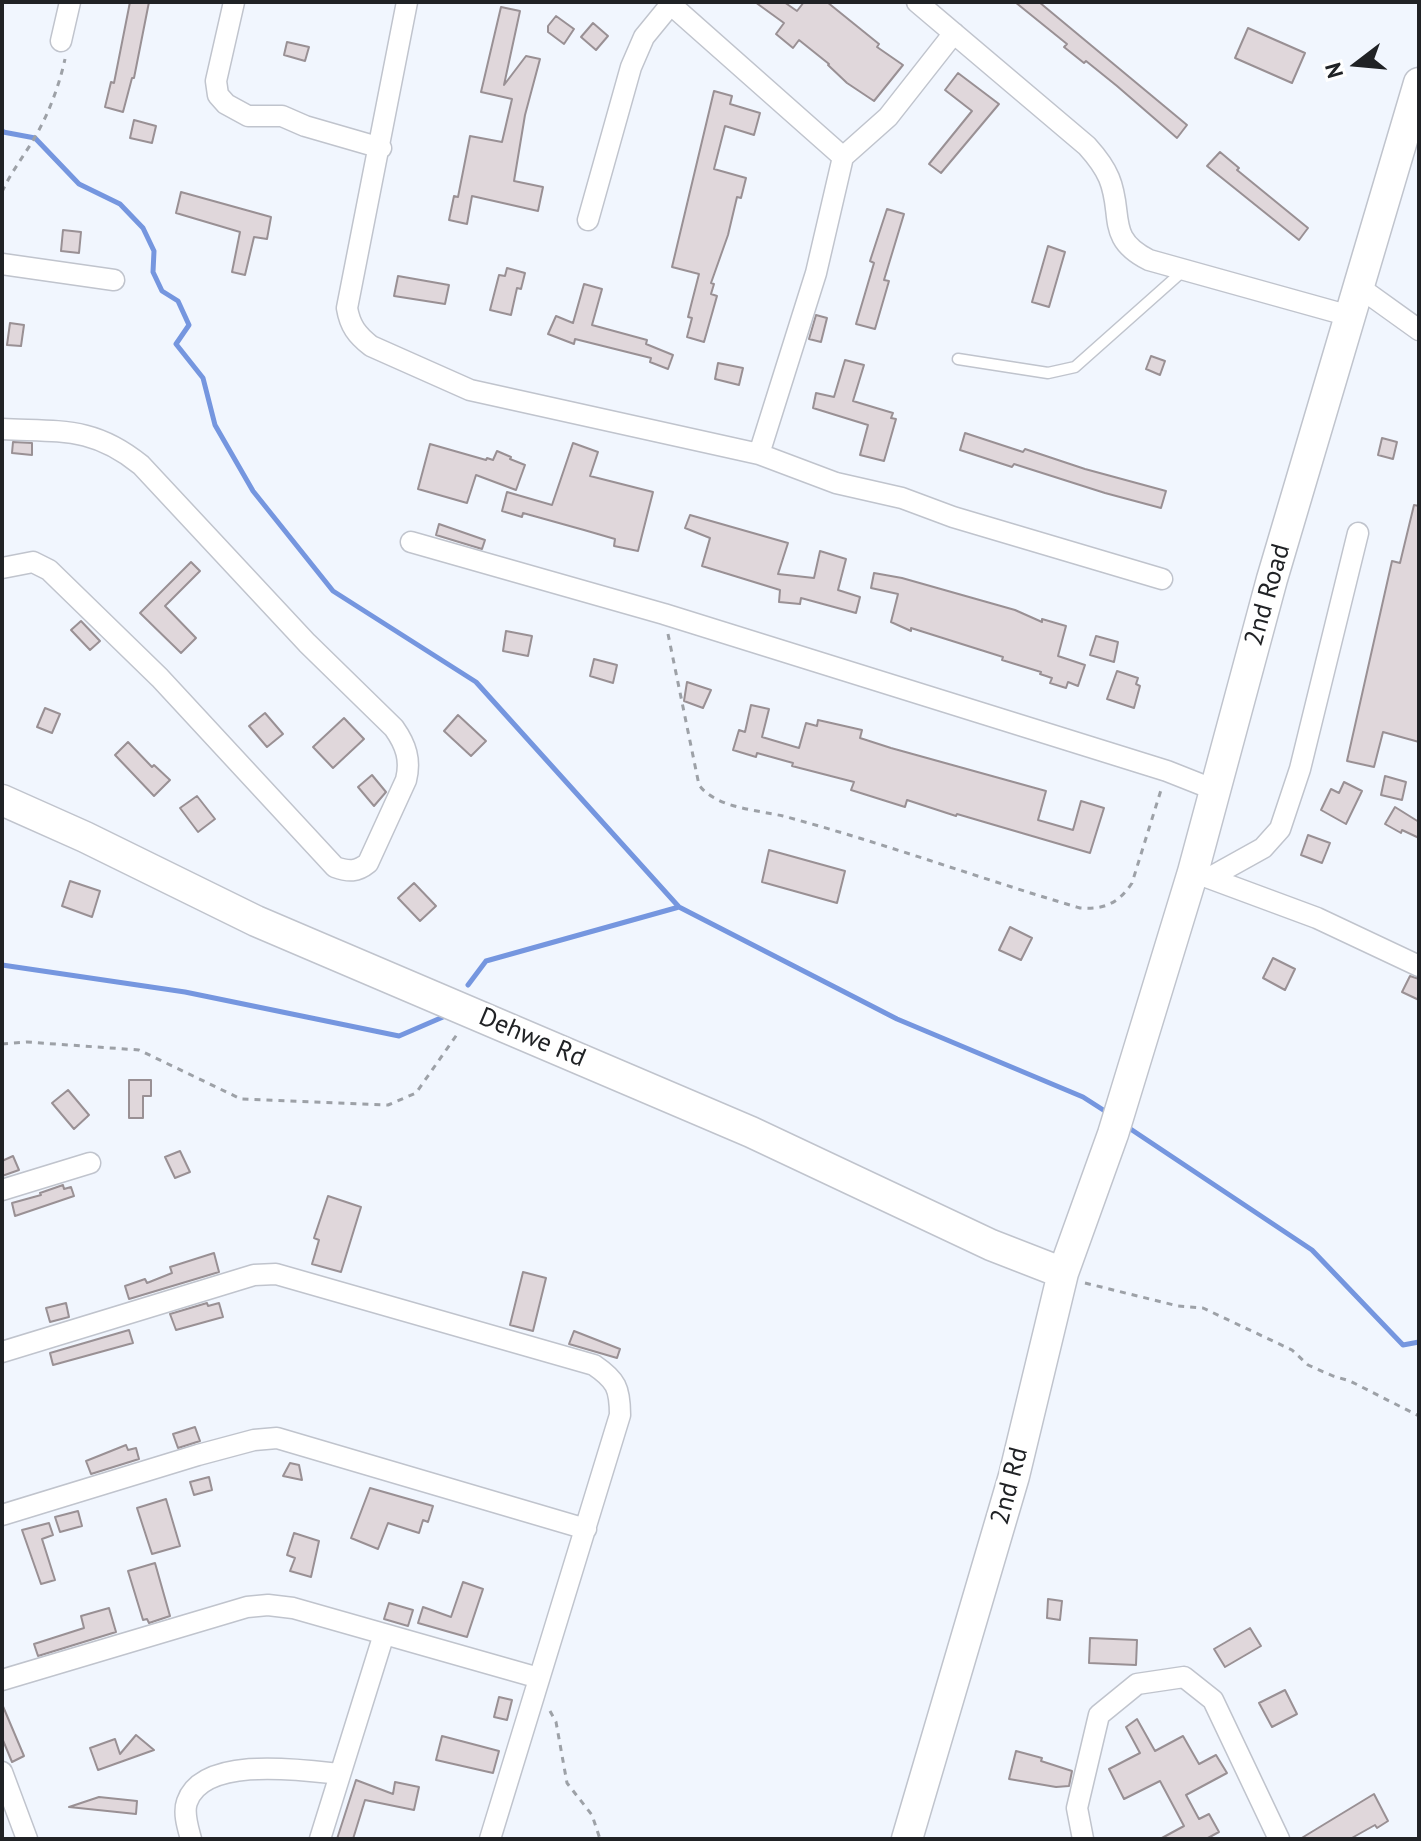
<!DOCTYPE html>
<html>
<head>
<meta charset="utf-8">
<style>
  body { margin:0 }
  #map { position:relative; width:1421px; height:1841px; overflow:hidden; background:#f1f6fe; font-family:"PT Sans",sans-serif }
  canvas { display:block }
  .frame { position:absolute; inset:0; border:4px solid #202225; pointer-events:none }
  .north { position:absolute; left:1317px; top:24px; width:80px; height:80px; -webkit-text-stroke:6px #fff; paint-order:stroke; rotate:254deg; font-size:22px; font-weight:700; line-height:32px; text-align:center; color:#202225 }
  .north::after { content:''; display:block; margin:auto; width:28px; height:36px; background:#202225; clip-path:polygon(50% 0,100% 100%,50% 72%,0 100%) }
</style>
</head>
<body>
<div id="map">
<canvas width="1421" height="1841"></canvas>
<div class="frame"></div>
<div class="north">N</div>
</div>
<script>
const ctx = document.querySelector('canvas').getContext('2d');
ctx.lineJoin = 'round';
function stroke(path, color, width, dash) { ctx.strokeStyle = color; ctx.lineWidth = width; ctx.lineCap = dash ? 'butt' : 'round'; ctx.setLineDash(dash || []); ctx.stroke(path); }
function fillPath(path, color) { ctx.fillStyle = color; ctx.fill(path, 'evenodd'); }
function label(font, color, halo, rows, align = 'center') {
  ctx.font = font + ' "PT Sans",sans-serif'; ctx.lineWidth = 7; ctx.setLineDash([]); ctx.textBaseline = 'middle'; ctx.strokeStyle = halo; ctx.fillStyle = color; for (const [text, x, y, turn = 0] of rows) {
    ctx.save(); ctx.translate(x, y); ctx.rotate((+turn || 0) * Math.PI / 180); ctx.textAlign = isNaN(turn) ? turn : align; if (halo) ctx.strokeText(text, 0, 0); ctx.fillText(text, 0, 0); ctx.restore();
  }
}
stroke(new Path2D(`
  M2,130L3,132L35,138L79,184L120,204L143,228L154,251L153,272L162,291L178,301L189,325L176,344L203,378L215,425L253,491L333,591L476,682L679,907L897,1019L1083,1097L1108,1113
  M2,965L185,992L399,1036L443,1017
  M468,985L486,961L679,907
  M1126,1126L1312,1250L1403,1345L1419,1342`), '#7596df', 5);
const building = new Path2D(`
  M130,2H149L134,78H132L123,112L105,107L111,82L114,83Z
  M755,2H784L797,11L804,2H827L879,44L877,47L903,65L874,101L847,83L828,65L829,64L799,40L793,48L776,34L784,23Z
  M1015,2H1039L1187,125L1177,138L1117,86L1086,61L1084,63L1064,47L1067,44Z
  M501,7L520,11L504,85L526,56L540,59L525,115L514,181L543,187L538,211L472,196L467,224L449,220L454,196L458,197L470,136L502,142L512,99L481,92Z
  M556,16L574,29L564,44L548,32V26Z
  M593,23L608,36L596,50L581,37Z
  M1248,28L1305,53L1292,83L1235,58Z
  M287,42L309,47L305,61L284,55Z
  M958,73L999,104L941,173L929,164L972,111L945,90Z
  M714,91L732,96L730,104L760,113L754,135L725,126L714,169L746,178L741,198L737,197L728,235L711,283L714,284L711,294L717,296L704,342L687,337L692,318L688,317L699,274L672,267Z
  M134,120L156,126L152,143L130,138Z
  M1220,152L1239,168L1237,170L1308,228L1299,240L1207,166Z
  M181,192L271,217L267,239L254,237L245,275L232,272L240,232L176,213Z
  M887,209L904,214L884,280L889,281L875,329L856,324L874,263L870,261Z
  M63,230L81,232L79,253L61,251Z
  M1048,246L1065,252L1049,307L1032,302Z
  M507,268L525,273L521,289L517,288L511,315L490,310L499,275L505,276Z
  M398,276L449,285L445,304L394,296Z
  M584,284L602,289L592,325L647,340L646,344L673,355L668,369L650,362L651,358L575,339L574,344L548,334L556,316L573,323Z
  M816,315L827,318L821,342L809,339Z
  M10,323L24,325L21,346L7,345Z
  M1151,356L1165,361L1160,375L1146,369Z
  M845,360L864,365L853,401L893,413L891,418L896,419L884,461L860,455L868,425L813,408L816,393L834,397Z
  M718,363L743,368L739,385L715,379Z
  M965,433L1023,452L1025,449L1085,469L1166,491L1161,508L1105,493L1014,464L1012,467L960,450Z
  M1382,438L1397,442L1393,459L1378,455Z
  M13,442L32,443V455L12,453Z
  M573,443L598,452L590,476L653,492L638,551L614,546L615,539L584,530L523,513L522,517L502,511L507,492L552,505Z
  M430,444L486,460L487,458L493,460L497,451L511,457L510,459L525,465L516,490L476,475L467,503L418,489Z
  M1414,505L1419,506V742L1383,732L1374,767L1347,761L1392,561L1400,563Z
  M690,515L788,543L778,574L814,578L820,551L846,559L838,590L860,597L856,613L801,598L800,604L779,602L780,590L702,566L710,538L685,528Z
  M439,524L485,540L482,549L436,535Z
  M191,562L200,571L165,606L196,638L181,653L140,613Z
  M874,573L902,578L1015,610L1042,622V619L1066,626L1058,656L1085,665L1078,686L1068,682L1066,688L1050,683L1052,678L1040,674L1041,672L1002,660L1003,657L911,628V631L891,622L898,594L871,588Z
  M81,621L100,641L90,650L71,630Z
  M506,631L532,636L528,656L503,651Z
  M1096,636L1118,642L1114,662L1090,655Z
  M594,659L617,665L613,683L590,676Z
  M1117,671L1138,678L1136,684L1140,686L1134,708L1107,699Z
  M687,682L711,690L703,708L684,701Z
  M751,705L769,709L762,737L799,748L806,723L817,726L818,720L862,730L860,738L891,748L1046,791L1038,820L1073,830L1081,801L1104,808L1090,853L957,814L956,816L907,800L905,807L851,790L854,782L792,766L793,763L757,753L756,757L733,750L739,730L745,732Z
  M45,708L60,714L52,733L37,727Z
  M265,713L283,734L267,747L249,726Z
  M458,715L486,741L471,756L444,731Z
  M344,718L364,739L333,768L313,747Z
  M128,742L152,767L154,765L170,780L154,796L115,755Z
  M372,775L386,792L374,806L358,787Z
  M1385,776L1406,782L1402,800L1381,795Z
  M1344,782L1362,791L1346,824L1321,810L1331,789L1339,793Z
  M197,796L215,819L198,832L180,808Z
  M1395,807L1419,822V838L1402,830L1401,833L1385,824Z
  M1308,835L1330,843L1322,863L1301,855Z
  M769,850L845,871L837,903L762,882Z
  M70,881L100,891L92,917L62,906Z
  M414,883L436,906L420,921L398,898Z
  M1010,927L1032,938L1021,960L999,950Z
  M1273,958L1295,969L1285,990L1263,978Z
  M1410,976L1419,979V1000L1402,992Z
  M129,1080H151V1096H143V1118H129Z
  M68,1090L89,1115L74,1129L52,1103Z
  M180,1151L190,1172L175,1178L165,1157Z
  M13,1156L19,1170L2,1176V1161Z
  M63,1185L64,1189L71,1187L74,1196L15,1216L12,1203L41,1195L40,1193Z
  M328,1196L361,1207L341,1272L312,1264L319,1240L314,1238Z
  M214,1253L219,1272L129,1299L125,1286L145,1279L147,1283L172,1273L170,1267Z
  M523,1272L546,1278L533,1331L510,1325Z
  M66,1303L69,1317L50,1322L46,1308Z
  M207,1303L208,1306L219,1303L223,1317L176,1330L170,1314Z
  M129,1330L133,1343L53,1365L50,1353Z
  M574,1331L620,1349L617,1358L569,1344Z
  M195,1427L200,1441L178,1448L173,1434Z
  M126,1445L128,1450L136,1448L139,1459L91,1474L86,1461Z
  M290,1463L299,1465L302,1480L283,1476Z
  M209,1477L212,1490L194,1495L190,1482Z
  M370,1488L433,1506L428,1522L423,1520L419,1533L388,1523L378,1549L351,1538Z
  M166,1499L180,1546L152,1554L137,1508Z
  M78,1511L82,1526L60,1532L55,1517Z
  M49,1523L53,1535L42,1539L55,1580L41,1584L22,1530Z
  M294,1533L319,1541L311,1577L290,1571L295,1558L287,1555Z
  M155,1563L170,1616L149,1623L147,1619L143,1620L128,1571Z
  M463,1582L483,1589L467,1637L418,1623L423,1607L451,1617Z
  M1048,1599L1062,1601L1060,1620L1047,1618Z
  M389,1603L413,1610L408,1626L384,1619Z
  M109,1608L116,1632L38,1656L34,1644L84,1628L81,1616Z
  M1250,1628L1261,1646L1225,1667L1214,1649Z
  M1090,1638L1137,1640L1136,1665L1089,1663Z
  M1285,1690L1297,1714L1272,1727L1259,1703Z
  M499,1697L512,1700L507,1720L494,1717Z
  M2,1704L24,1756L12,1762L2,1738Z
  M1137,1719L1155,1751L1183,1736L1199,1764L1216,1755L1227,1773L1186,1795L1199,1819L1209,1814L1219,1832L1206,1839H1160L1184,1826L1160,1781L1124,1799L1109,1769L1140,1753L1126,1727Z
  M136,1735L154,1750L98,1770L90,1748L115,1739L120,1754Z
  M442,1736L499,1751L493,1773L436,1760Z
  M1016,1751L1042,1758L1041,1761L1072,1771L1069,1786L1056,1787L1009,1779Z
  M356,1780L393,1794L395,1782L419,1787L414,1810L365,1800L353,1839H337Z
  M1374,1794L1388,1821L1377,1828L1375,1825L1350,1839H1300Z
  M99,1797L137,1801L136,1814L69,1807Z`);
fillPath(building, '#e0d7db');
stroke(building, '#999094', 2);
const lane = new Path2D(`
  M958,359L1048,373L1075,367L1183,271`);
const street = new Path2D(`
  M234,2L216,81L218,95L226,104L248,116H282L305,126L381,148
  M407,2L347,308C350,326 357,335 371,346L470,390L759,454L836,483L902,498L953,517L1162,579
  M668,2L843,157
  M917,2L1087,146C1096,156 1104,166 1109,178C1124,214 1105,238 1149,260L1350,316
  M61,41L70,2
  M588,220L631,67L644,37L671,4
  M2,264L114,280
  M1359,287L1419,330
  M2,429C60,432 93,426 141,465L307,643L394,728C406,745 411,760 406,780L368,863C357,872 349,872 335,867L160,678L49,570L33,562L2,568
  M759,454L816,273L843,157L888,117L954,33
  M411,542L664,614L1167,771L1215,790
  M1201,875L1317,918L1419,966
  M1209,878L1263,848L1280,829L1300,769L1358,533
  M2,1190L90,1163
  M2,1352L254,1275L276,1274L594,1365C616,1380 620,1388 620,1415L490,1839
  M2,1515L198,1455L254,1440L277,1438L586,1529
  M2,1680L247,1607L268,1605L293,1608L539,1678
  M2,1772L27,1839
  M191,1839C188,1828 183,1813 187,1802C203,1755 303,1770 340,1774
  M320,1839L384,1634
  M1083,1839L1077,1808L1099,1715L1137,1684L1184,1677L1213,1700L1279,1839`);
const secondary = new Path2D(`
  M2,800L85,837L256,921L751,1132L991,1245L1063,1273
  M907,1839L1014,1476L1063,1273L1113,1134L1193,872L1272,579L1419,83`);
stroke(lane, '#c0c4cd', 13);
stroke(street, '#c0c4cd', 23);
stroke(secondary, '#c0c4cd', 33);
stroke(new Path2D(`
  M2,192C11,172 24,156 35,137C49,113 59,86 65,59
  M668,634L699,785C716,808 757,810 783,816C884,843 981,879 1080,908C1104,910 1119,903 1132,883L1161,790
  M2,1044L27,1042L139,1050L241,1099L388,1105L416,1093L458,1033
  M1085,1283L1178,1306L1203,1308L1292,1350L1308,1365L1333,1376L1350,1381L1419,1416
  M550,1711L556,1722L567,1783L592,1815L600,1839`), '#9da1a7', 3, [6, 6]);
stroke(lane, '#fff', 10);
stroke(street, '#fff', 20);
stroke(secondary, '#fff', 30);
label('26px', '#202225', '#fff', [
  ["2nd Road",1268,595,-74],
  ["Dehwe Rd",532,1038,23],
  ["2nd Rd",1010,1486,-75]
]);
</script>
</body>
</html>
